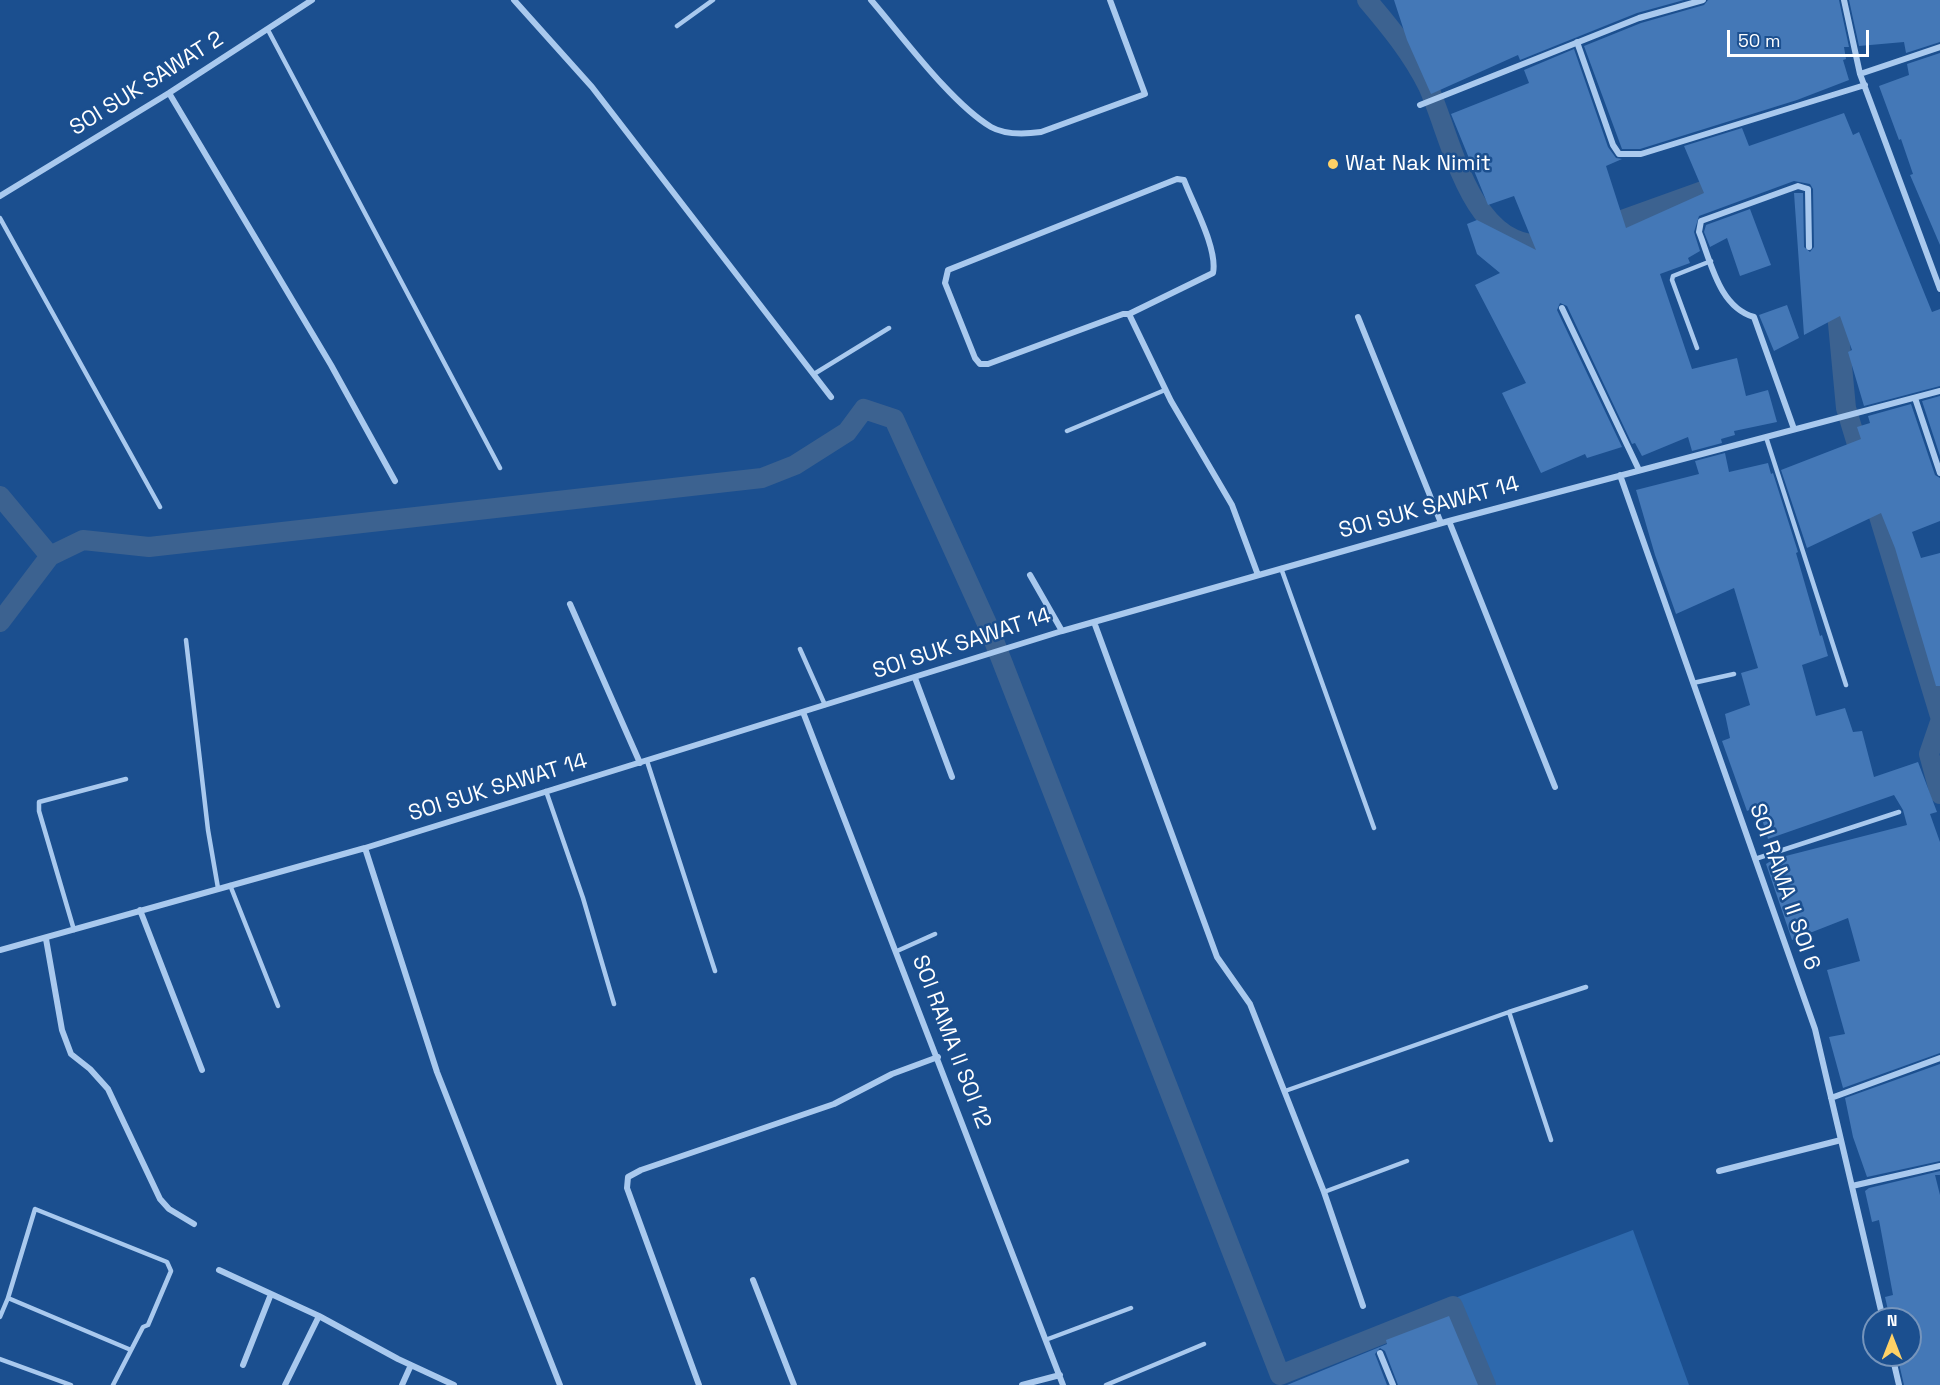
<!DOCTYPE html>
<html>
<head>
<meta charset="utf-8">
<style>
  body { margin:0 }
  #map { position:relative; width:1940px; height:1385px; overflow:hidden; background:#1b4f8f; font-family:"Space Grotesk",sans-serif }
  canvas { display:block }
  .north { position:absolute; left:1862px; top:1307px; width:60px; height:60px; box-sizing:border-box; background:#1b4f8f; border:2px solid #7695bc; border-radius:50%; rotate:0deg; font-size:16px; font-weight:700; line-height:24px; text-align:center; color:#fff }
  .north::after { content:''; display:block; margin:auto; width:21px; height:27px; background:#ffd166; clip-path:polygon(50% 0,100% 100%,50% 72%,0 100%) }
  .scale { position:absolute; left:1727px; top:30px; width:142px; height:27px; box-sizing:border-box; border:3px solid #fff; border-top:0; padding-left:8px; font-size:18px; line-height:21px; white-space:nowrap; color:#fff; -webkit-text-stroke:4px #1b4f8f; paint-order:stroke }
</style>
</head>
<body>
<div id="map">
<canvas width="1940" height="1385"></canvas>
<div class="north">N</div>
<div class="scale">50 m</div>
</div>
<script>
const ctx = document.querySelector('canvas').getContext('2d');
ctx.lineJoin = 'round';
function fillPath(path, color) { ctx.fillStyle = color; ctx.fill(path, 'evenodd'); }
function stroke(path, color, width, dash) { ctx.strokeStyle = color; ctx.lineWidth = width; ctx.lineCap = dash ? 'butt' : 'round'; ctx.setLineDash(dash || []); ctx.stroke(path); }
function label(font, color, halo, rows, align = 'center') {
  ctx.font = font + ' "Space Grotesk",sans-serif'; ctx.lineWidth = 5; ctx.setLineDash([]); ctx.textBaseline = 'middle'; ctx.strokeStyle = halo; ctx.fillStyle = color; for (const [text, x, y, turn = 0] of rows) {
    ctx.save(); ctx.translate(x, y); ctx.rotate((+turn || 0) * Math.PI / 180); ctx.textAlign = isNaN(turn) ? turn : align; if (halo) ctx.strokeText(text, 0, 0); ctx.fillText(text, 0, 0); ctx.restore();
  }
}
fillPath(new Path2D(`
  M1633,1230L1689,1385H1492L1455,1298Z`), '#2e69ad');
stroke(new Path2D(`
  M1367,0C1390,27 1412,54 1428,86C1454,144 1472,261 1558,243
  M1600,228L1728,182
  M1835,292L1846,408L1940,716
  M0,496L50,556L0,622
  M50,556L83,540L149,547L762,478L795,465L847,432L864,409L894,419L989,628L1280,1375L1453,1306L1486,1385
  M1940,722L1929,754L1940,794`), '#3c6290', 20);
fillPath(new Path2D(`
  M1394,0H1684L1637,13L1520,60L1518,55L1431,94L1407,40Z
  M1708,0H1839L1849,47H1844L1846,59L1843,60L1849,80L1797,100L1640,149H1622L1584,46L1641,23L1704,5Z
  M1849,0H1940V42L1906,53L1904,42L1859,46Z
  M1574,49L1608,147L1616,158L1622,159L1606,166L1626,228L1704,193L1684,146L1742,128L1749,146L1844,113L1853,135L1859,132L1932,312L1940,309V386L1864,406L1848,352L1852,350L1840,316L1804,335L1794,193H1803L1804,247L1810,252L1814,247L1813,189L1810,184L1794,181L1699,216L1694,232L1700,251L1688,258L1690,263L1660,274L1692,369L1737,358L1746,396L1768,390L1777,422L1734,431L1735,435L1721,439L1722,443L1692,451L1688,437L1642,456L1635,443L1632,444L1567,306L1560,303L1557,310L1622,447L1587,458L1585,454L1541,473L1502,393L1526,383L1475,285L1500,273L1477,254L1467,224L1477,220L1536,250L1514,196L1488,205L1451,114L1529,83L1524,70Z
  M1940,53V245L1910,175L1913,174L1901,139L1899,140L1879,86L1909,75L1907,64Z
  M1750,209L1771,265L1740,276L1727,238L1710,247L1704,232L1706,225Z
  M1787,305L1799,338L1774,351L1759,315Z
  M1940,396V456L1922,401Z
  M1911,404L1935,475L1940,478V521L1912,532L1921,558L1940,553V686H1936L1895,548L1881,513L1807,548L1781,470L1861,439L1857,427L1870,423L1868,416Z
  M1725,453L1729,472L1768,463L1771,474L1773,473L1798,552L1796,553L1820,636L1822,635L1828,656L1802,665L1816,716L1845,708L1853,732L1862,731L1874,777L1918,762L1937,812L1930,814L1940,842V1053L1843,1088L1829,1037L1845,1034L1827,970L1860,961L1848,918L1792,940L1766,864L1774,859L1907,825L1903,810L1894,795L1768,839L1758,806L1747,811L1722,741L1730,738L1725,714L1750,705L1741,673L1758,668L1734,588L1676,614L1655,555L1636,490L1699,474L1695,461Z
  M1940,1064V1161L1867,1177L1853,1137L1845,1098Z
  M1940,1171V1175H1935L1940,1195V1385H1904L1897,1355H1910V1319H1890L1885,1297L1893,1295L1879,1220L1872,1222L1865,1191L1869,1188Z
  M1449,1316L1478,1385H1398L1385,1351L1380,1348L1375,1354L1387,1385H1287L1387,1344L1386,1340Z`), '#4478b7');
stroke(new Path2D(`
  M677,26L713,0
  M268,30L500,468
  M0,218L160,507
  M1697,348L1672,280L1673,276L1711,261
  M814,374L889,328
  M1067,431L1165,390
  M1766,437L1846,685
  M1281,568L1374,828
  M186,640L208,830L218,888
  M800,649L825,705
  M1693,683L1734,674
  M647,761L715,971
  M546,791L583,898L614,1004
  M1755,859L1899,812
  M230,885L278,1006
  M74,930L39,811V802L126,779
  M897,951L935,934
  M1509,1012L1586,987
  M1285,1091L1509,1012L1551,1140
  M1324,1192L1407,1161
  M8,1298L131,1350
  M0,1317L8,1298L35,1209L167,1262L171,1271L148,1325L143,1327L113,1385
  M1048,1339L1131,1308
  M0,1359L71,1385
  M1106,1385L1204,1344`), '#a9c9ee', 4.5);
stroke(new Path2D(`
  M514,0L592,87L831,397
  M871,0C903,37 951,103 991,127C1005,135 1026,134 1041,132L1145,94L1110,0
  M1844,0L1860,74L1940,289
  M1577,42L1613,145L1619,154H1641L1865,85
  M1860,74L1940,47
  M169,93L331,365L395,481
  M1420,105L1639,18L1703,0
  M1177,179L1184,180C1193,204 1218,249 1213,273L1129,314H1123L988,364H980L975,358L945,283L948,270Z
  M0,196L169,93L312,0
  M1562,308L1639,470
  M1129,314L1171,401L1232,505L1258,575
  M1358,317L1441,523
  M1915,398L1940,473
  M1794,429L1754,317C1719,307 1711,262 1699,232L1701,221L1798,186L1808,189L1809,247
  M1620,475L1815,1029L1883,1319
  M1449,521L1555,787
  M1030,575L1062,631
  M570,604L640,763
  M1094,622L1217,957L1250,1004L1324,1192L1363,1306
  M915,678L952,777
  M803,712L1063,1385
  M365,848L437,1072L560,1385
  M140,910L202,1070
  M46,939L62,1030L71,1054L90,1069L108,1089L160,1199L169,1209L194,1224
  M0,950L365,848L1062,631L1449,521L1940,391
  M1831,1098L1940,1058
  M1719,1171L1841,1140
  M1852,1186L1940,1166
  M219,1270L319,1316L398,1359L454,1385
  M753,1280L794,1385
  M1380,1353L1393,1385
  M1892,1355L1899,1385
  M243,1365L271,1294
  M285,1385L319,1316
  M402,1385L411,1365
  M699,1385L627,1188L628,1177L641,1170L834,1104L892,1074L938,1057
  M1022,1385L1060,1375`), '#a9c9ee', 6);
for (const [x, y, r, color] of [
  [1333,164,6,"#ffd166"]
]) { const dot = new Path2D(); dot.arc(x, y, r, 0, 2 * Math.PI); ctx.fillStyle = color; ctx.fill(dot); stroke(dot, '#1b4f8f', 2); }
label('22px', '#fff', '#1b4f8f', [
  ["SOI SUK SAWAT 2",147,84,-32],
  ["SOI SUK SAWAT 14",1429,508,-15],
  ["SOI SUK SAWAT 14",962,644,-18],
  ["SOI SUK SAWAT 14",498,788,-17],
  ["SOI RAMA II SOI 6",1784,887,71],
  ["SOI RAMA II SOI 12",951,1042,69]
]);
label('22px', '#fff', '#1b4f8f', [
  ["Wat Nak Nimit",1345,164]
], 'left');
</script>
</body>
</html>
